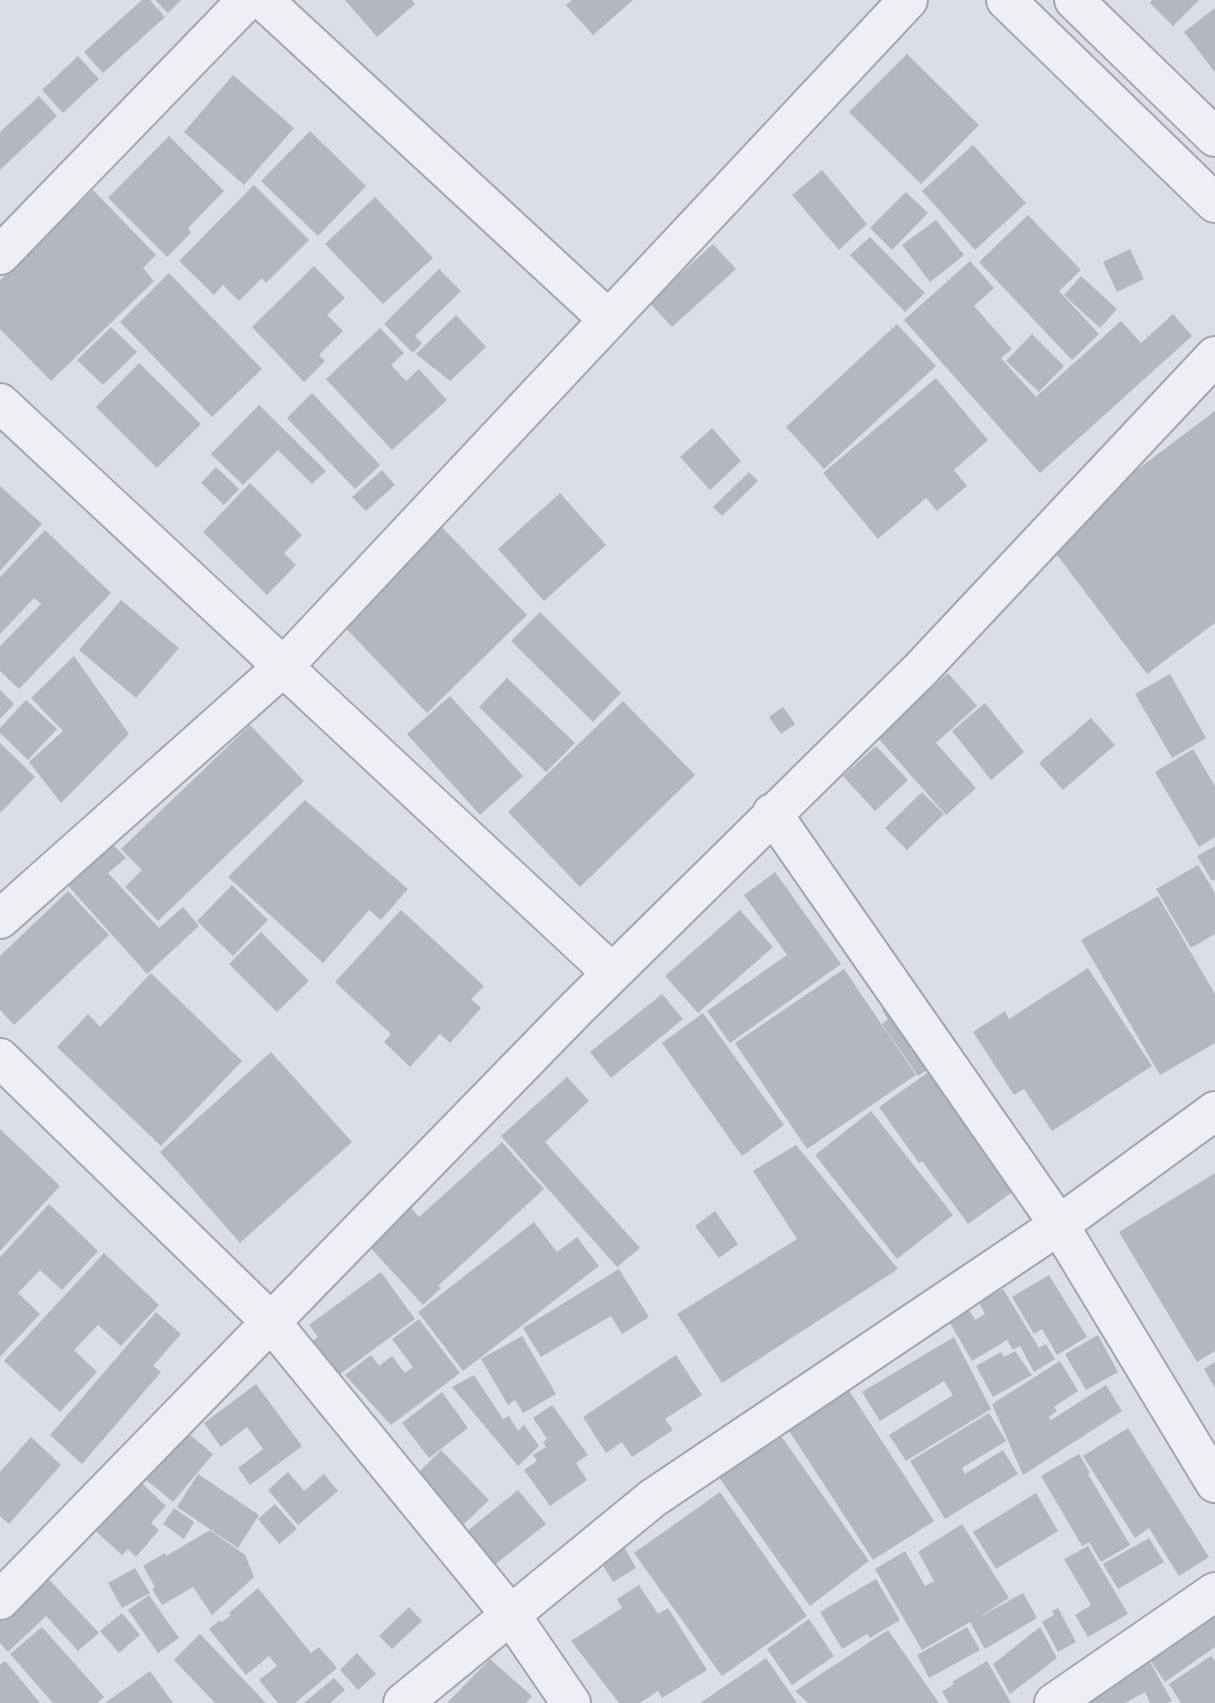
<!DOCTYPE html>
<html>
<head>
<meta charset="utf-8">
<style>
  body { margin:0 }
  canvas { display:block; background:#dcdee5 }
</style>
</head>
<body>
<canvas width="1215" height="1703"></canvas>
<script>
const ctx = document.querySelector('canvas').getContext('2d');
ctx.lineJoin = 'round';
function fillPath(path, color) { ctx.fillStyle = color; ctx.fill(path, 'evenodd'); }
function stroke(path, color, width, dash) { ctx.strokeStyle = color; ctx.lineWidth = width; ctx.lineCap = dash ? 'butt' : 'round'; ctx.setLineDash(dash || []); ctx.stroke(path); }
fillPath(new Path2D(`
  M142,0H150L165,17L103,73L84,52Z
  M155,0H181L168,13Z
  M345,0H412L415,4L377,37Z
  M572,0H633L593,35L566,5Z
  M1152,0H1199L1173,26L1150,3Z
  M1215,8V72L1184,32Z
  M907,54L979,125L921,184L849,112Z
  M78,56L99,79L63,113L42,90Z
  M233,75L294,128L244,185L184,132Z
  M39,96L57,116L0,170V132Z
  M310,131L366,186L318,236L261,181Z
  M169,136L224,191L188,228L191,233L167,257L108,198Z
  M973,145L1026,203L975,250L922,191Z
  M822,170L867,224L839,250L792,195Z
  M254,185L309,240L266,283L262,278L239,301L223,285L214,295L179,261Z
  M93,190L156,255L143,268L154,281L51,381L0,329V280Z
  M906,192L928,213L892,250L870,228Z
  M375,197L433,258L383,304L325,244Z
  M1028,215L1081,270L1059,291L1099,334L1072,360L979,262Z
  M936,220L964,255L930,282L902,245Z
  M870,237L925,293L905,312L850,255Z
  M713,244L736,269L672,327L649,302Z
  M1130,249L1144,279L1117,292L1103,262Z
  M970,261L994,288L974,306L1012,349L1001,358L1036,397L1121,321L1141,343L1173,314L1192,336L1040,473L904,320Z
  M314,266L345,298L327,315L343,331L319,355L325,361L304,382L252,327Z
  M439,269L461,291L415,336L422,343L413,353L384,324Z
  M169,273L262,369L212,417L120,322Z
  M1081,276L1117,309L1100,328L1064,295Z
  M456,315L486,347L450,381L416,354Z
  M897,324L936,366L824,469L786,427Z
  M111,327L137,352L103,385L77,360Z
  M380,328L404,353L391,365L406,381L419,369L447,400L392,450L326,379Z
  M1032,334L1064,366L1039,392L1006,361Z
  M139,363L201,424L157,468L96,407Z
  M936,378L988,440L954,470L967,486L937,511L926,498L878,539L823,473Z
  M312,393L380,465L355,489L287,418Z
  M259,405L326,471L312,484L278,450L243,485L211,454Z
  M1215,411V623L1147,674L1045,539Z
  M712,428L741,461L710,490L680,457Z
  M216,467L239,489L224,505L201,483Z
  M382,470L395,485L366,511L352,497Z
  M749,472L758,481L722,516L713,507Z
  M250,483L302,535L284,553L296,565L267,595L203,532Z
  M0,486L42,524L0,571Z
  M560,493L606,545L544,601L498,549Z
  M434,519L527,615L427,713L334,616Z
  M45,530L111,593L19,689L0,671V646L41,604L34,598L0,634V577Z
  M121,600L179,648L136,698L79,650Z
  M540,612L621,693L593,722L511,641Z
  M74,656L129,734L61,803L29,762L63,731L31,698Z
  M948,673L977,706L936,743L976,788L946,815L877,737Z
  M1170,674L1206,738L1172,758L1135,694Z
  M507,678L575,743L546,772L479,707Z
  M0,690L14,704L0,719Z
  M450,696L523,776L480,815L407,734Z
  M26,700L57,729L28,760L0,733V728Z
  M623,701L695,775L580,887L508,812Z
  M985,703L1024,752L991,780L952,731Z
  M783,707L795,724L781,734L769,717Z
  M1091,718L1115,745L1063,790L1039,763Z
  M250,725L304,781L158,921L125,887L142,870L121,849Z
  M0,743L35,777L0,813Z
  M876,746L908,780L875,811L843,776Z
  M1193,749L1215,786V837L1199,847L1155,772Z
  M922,792L944,814L907,850L885,828Z
  M305,800L408,889L381,920L369,910L323,963L228,877Z
  M107,838L126,858L108,873L159,928L183,907L199,926L147,974L62,879Z
  M1215,846V879L1212,881L1197,856Z
  M1198,865L1215,893V934L1191,948L1156,889Z
  M775,872L841,964L730,1043L707,1011L787,955L744,895Z
  M232,885L268,920L233,956L197,921Z
  M68,891L109,935L14,1025L0,1010V956Z
  M1158,896L1215,994V1043L1160,1075L1081,940Z
  M401,910L484,986L471,999L481,1008L450,1043L440,1034L410,1067L384,1042L391,1034L335,982Z
  M740,910L773,947L698,1013L665,976Z
  M261,932L309,981L277,1012L229,964Z
  M1088,968L1152,1066L1052,1131L1024,1089L1014,1095L973,1032L1005,1011L1009,1019Z
  M844,969L916,1075L807,1149L735,1043Z
  M151,973L242,1061L161,1146L57,1047L88,1014L100,1027Z
  M662,994L683,1019L611,1078L590,1052Z
  M898,999L931,1067L918,1076L882,1024L888,1019L882,1010Z
  M703,1013L784,1125L742,1156L662,1043Z
  M271,1052L352,1142L240,1243L160,1152Z
  M933,1069L1018,1188L968,1224L922,1161L919,1163L879,1107Z
  M567,1077L589,1101L545,1142L640,1248L617,1267L501,1136Z
  M871,1111L953,1215L897,1259L815,1155Z
  M0,1129L60,1186L0,1251Z
  M502,1142L544,1189L438,1286L441,1288L423,1305L367,1244L409,1206L419,1217Z
  M796,1145L898,1269L722,1383L677,1314L797,1239L753,1171Z
  M1215,1173V1351L1197,1362L1119,1232Z
  M49,1204L98,1251L62,1290L40,1270L18,1293L40,1314L0,1357V1257Z
  M715,1211L738,1244L719,1258L695,1226Z
  M534,1222L557,1252L577,1237L599,1266L463,1371L418,1312Z
  M104,1253L159,1305L121,1346L98,1325L74,1350L97,1372L60,1412L4,1361Z
  M619,1269L649,1317L622,1334L611,1316L541,1357L523,1328Z
  M381,1272L415,1319L336,1377L310,1342L318,1337L309,1325Z
  M1049,1275L1087,1337L1057,1355L1042,1329L1034,1334L1012,1297Z
  M1003,1289L1039,1348L1046,1344L1055,1359L1034,1372L1020,1346L1013,1350L1007,1340L972,1361L946,1316L958,1309L962,1315L969,1310L975,1320L985,1314L979,1303Z
  M156,1312L181,1334L153,1366L161,1372L82,1464L50,1435Z
  M419,1319L460,1373L391,1425L345,1375L371,1355L379,1366L392,1356L405,1373L413,1367L392,1339Z
  M1098,1335L1118,1372L1086,1390L1065,1354Z
  M522,1336L556,1394L523,1413L515,1400L508,1405L481,1359Z
  M954,1337L991,1409L906,1461L889,1435L953,1395L944,1381L880,1421L862,1392Z
  M1015,1351L1032,1375L993,1397L976,1366L1001,1352L1004,1357Z
  M676,1355L702,1395L665,1419L673,1430L632,1457L622,1442L606,1453L583,1417Z
  M1060,1361L1078,1391L1054,1407L1057,1411L1049,1417L1051,1420L1106,1385L1122,1411L1023,1475L992,1404Z
  M1215,1362V1388L1204,1369Z
  M474,1375L503,1419L509,1416L518,1431L524,1425L539,1446L518,1466L452,1387Z
  M256,1384L302,1446L250,1485L238,1468L263,1449L247,1427L221,1447L204,1423Z
  M846,1386L934,1521L873,1560L786,1426Z
  M442,1392L468,1428L429,1458L402,1423Z
  M552,1405L588,1455L576,1463L587,1480L550,1506L524,1470L537,1461L533,1455L546,1447L543,1442L547,1439L533,1418Z
  M989,1413L1006,1441L962,1468L965,1474L1003,1450L1018,1474L945,1519L910,1461Z
  M178,1425L213,1454L173,1502L138,1473Z
  M1128,1428L1209,1557L1179,1576L1149,1528L1135,1538L1083,1456Z
  M779,1433L869,1561L810,1606L718,1476Z
  M31,1437L61,1465L9,1524L0,1516V1472Z
  M441,1450L489,1500L458,1530L410,1481Z
  M1079,1454L1090,1473L1088,1474L1130,1545L1101,1562L1089,1542L1082,1546L1041,1476Z
  M288,1472L304,1491L324,1474L338,1491L298,1525L268,1490Z
  M198,1474L259,1515L238,1548L177,1507Z
  M134,1476L166,1506L151,1523L159,1530L136,1557L128,1549L122,1555L90,1526Z
  M518,1490L546,1524L493,1566L466,1532Z
  M720,1492L807,1616L722,1676L634,1553Z
  M1036,1493L1058,1531L996,1569L973,1532Z
  M275,1504L297,1529L279,1544L258,1519Z
  M174,1508L194,1522L184,1539L163,1524Z
  M962,1524L1009,1598L976,1619L1023,1593L1037,1618L985,1649L970,1622L922,1650L875,1569L905,1551L925,1586L934,1581L918,1552Z
  M210,1530L245,1555L254,1577L212,1615L193,1587L162,1605L152,1589L155,1587L143,1566L165,1553L166,1556Z
  M1149,1538L1164,1562L1118,1589L1103,1564Z
  M620,1540L636,1568L613,1582L596,1554Z
  M1088,1546L1128,1614L1088,1637L1075,1615L1091,1605L1064,1559Z
  M135,1568L150,1593L122,1608L108,1583Z
  M43,1573L99,1633L78,1651L46,1616L8,1652L0,1643V1612Z
  M876,1579L900,1620L870,1638L867,1634L842,1649L820,1612Z
  M639,1585L658,1614L668,1608L707,1670L662,1698L658,1691L640,1703H619L571,1641L622,1608L617,1599Z
  M258,1588L311,1653L319,1647L337,1668L295,1703H278L259,1680L277,1666L269,1656L246,1675L209,1629L220,1620L222,1622L231,1615L229,1613Z
  M149,1595L179,1638L158,1653L128,1610Z
  M409,1607L422,1621L392,1649L379,1636Z
  M1058,1608L1076,1642L1058,1652L1042,1622L1054,1615L1052,1611Z
  M1209,1610L1215,1619V1647L1165,1682L1146,1654Z
  M122,1613L140,1635L119,1653L100,1631Z
  M809,1619L834,1656L792,1685L767,1649Z
  M42,1627L104,1697L97,1703H53L10,1654Z
  M967,1627L980,1650L929,1678L917,1655Z
  M1040,1627L1057,1658L1010,1694L993,1664Z
  M888,1630L939,1703H808L795,1691Z
  M200,1634L266,1703H215L174,1660Z
  M357,1653L376,1674L358,1690L340,1670Z
  M1211,1656L1215,1661V1703H1181L1169,1684Z
  M766,1658L797,1703H700Z
  M490,1659L532,1696L526,1703H447Z
  M1149,1660L1172,1701L1167,1703H1150L1145,1692L1125,1703H1091L1086,1693Z
  M4,1661L7,1663L40,1703H0V1665Z
  M987,1661L1011,1703H949L942,1692L954,1684L952,1682Z
  M150,1671L173,1703H105Z
  M334,1678L345,1690L330,1703H304Z`), '#b3b7c1');
const minor = new Path2D(`
  M263,0L608,319
  M0,255L247,0
  M0,403L612,973
  M772,813L1059,1225L1215,1483
  M0,919L283,667L908,0
  M0,1058L271,1322L510,1614L571,1703
  M0,1600L576,1009L920,670L1215,356
  M403,1703L653,1498L1059,1225L1215,1111
  M1054,1703L1215,1592`);
const tertiary = new Path2D(`
  M1006,0L1215,203
  M1074,0L1215,137`);
stroke(minor, '#a2a5ae', 42);
stroke(tertiary, '#a2a5ae', 42);
stroke(minor, '#eeeff4', 38);
stroke(tertiary, '#eeeff4', 38);
</script>
</body>
</html>
